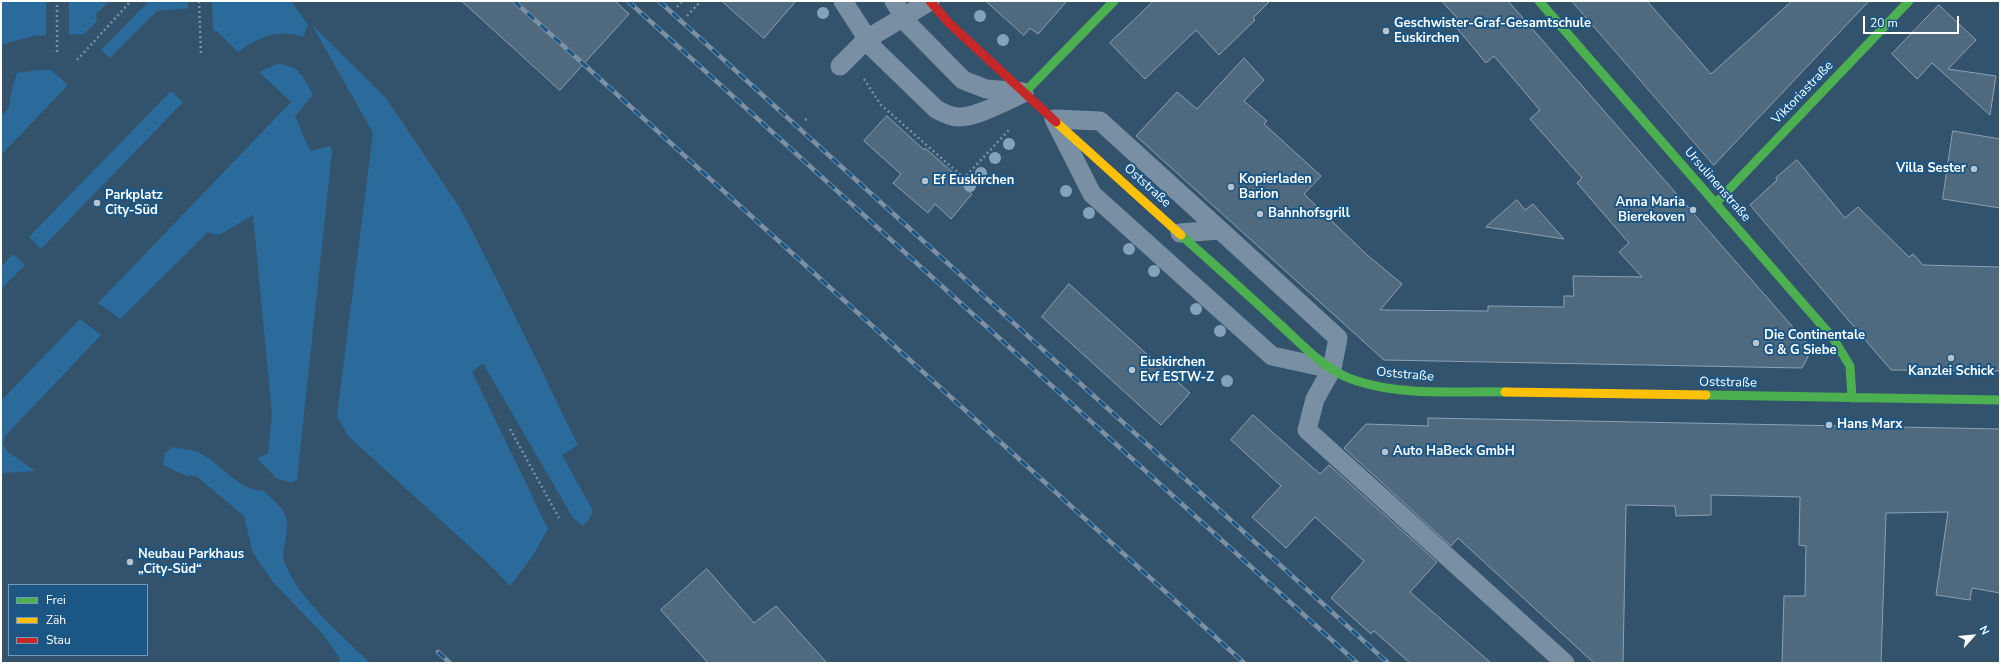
<!DOCTYPE html>
<html>
<head>
<meta charset="utf-8">
<style>
  body { margin:0 }
  #map { position:relative; width:2001px; height:664px; overflow:hidden; background:#33536d; font-family:"Nunito Sans",sans-serif }
  canvas { display:block }
  .frame { position:absolute; inset:0; border:2px solid #fff; pointer-events:none }
  .legend { position:absolute; left:8px; top:584px; width:140px; height:72px; box-sizing:border-box; background:#1b5685; border:1px solid #769ab6; margin:0; padding:5px 7px; list-style:none; font-size:12px; color:#fff }
  .legend li { display:flex; align-items:center; gap:8px; height:20px }
  .legend b { width:20px; border:1px solid #769ab6 }
  .north { position:absolute; left:1953px; top:616px; width:40px; height:40px; -webkit-text-stroke:3px #1b5685; paint-order:stroke; rotate:63deg; font-size:11px; font-weight:700; line-height:16px; text-align:center; color:#fff }
  .north::after { content:''; display:block; margin:auto; width:14px; height:18px; background:#fff; clip-path:polygon(50% 0,100% 100%,50% 72%,0 100%) }
  .scale { position:absolute; left:1863px; top:16px; width:96px; height:18px; box-sizing:border-box; border:2px solid #fff; border-top:0; padding-left:5px; font-size:12px; line-height:14px; white-space:nowrap; color:#fff; -webkit-text-stroke:3px #1b5685; paint-order:stroke }
</style>
</head>
<body>
<div id="map">
<canvas width="2001" height="664"></canvas>
<div class="frame"></div>
<ul class="legend">
<li><b style="height:5px;background:#4caf50"></b>Frei</li>
<li><b style="height:5px;background:#ffc107"></b>Zäh</li>
<li><b style="height:5px;background:#c62828"></b>Stau</li>
</ul>
<div class="north">N</div>
<div class="scale">20 m</div>
</div>
<script>
const ctx = document.querySelector('canvas').getContext('2d');
ctx.lineJoin = 'round';
function fillPath(path, color) { ctx.fillStyle = color; ctx.fill(path, 'evenodd'); }
function stroke(path, color, width, dash) { ctx.strokeStyle = color; ctx.lineWidth = width; ctx.lineCap = dash ? 'butt' : 'round'; ctx.setLineDash(dash || []); ctx.stroke(path); }
function label(font, color, halo, rows, align = 'center') {
  ctx.font = font + ' "Nunito Sans",sans-serif'; ctx.lineWidth = 4; ctx.setLineDash([]); ctx.textBaseline = 'middle'; ctx.strokeStyle = halo; ctx.fillStyle = color; for (const [text, x, y, turn = 0] of rows) {
    ctx.save(); ctx.translate(x, y); ctx.rotate((+turn || 0) * Math.PI / 180); ctx.textAlign = isNaN(turn) ? turn : align; if (halo) ctx.strokeText(text, 0, 0); ctx.fillText(text, 0, 0); ctx.restore();
  }
}
fillPath(new Path2D(`
  M1,1H46V35L33,36L1,45Z
  M69,1H109L96,14L97,21L84,34L69,35Z
  M149,1H187L189,8L157,11L110,58L101,50Z
  M212,1H291L308,25L303,37C279,28 258,37 238,52L217,31H213Z
  M312,25L386,98L460,208L501,288L578,445L562,455L593,511L588,521L583,526L573,518L483,363L472,372L548,529L532,557L510,586L489,564L348,436L337,416L373,133Z
  M277,64C300,65 303,77 313,95L295,116L310,151L330,146L332,151L297,480L291,483L276,478L257,458L268,454L272,413L253,215L221,234L216,235L208,232L120,319L98,303L291,102L259,72Z
  M39,70H51L68,85L1,155V117L9,108L11,93L17,73Z
  M171,91L183,102L41,249L29,237Z
  M13,254L25,265L1,289V267Z
  M80,319L101,335L5,436L3,444L8,452L35,471L1,473V401Z
  M172,447C181,449 192,449 200,453C223,465 237,490 264,491C284,510 291,513 285,543C284,548 282,556 284,561C298,600 341,634 370,663H340L339,657L323,634L273,582L253,553L244,516L196,476H187L163,465L165,453Z`), '#2b6b9b');
const building = new Path2D(`
  M462,1H615L629,14L560,90Z
  M722,1H796L764,38Z
  M986,1H1067L1038,34L1030,28L1024,35Z
  M1154,1H1270L1253,18L1255,20L1219,55L1196,30L1145,79L1110,43Z
  M1442,1H1508L1812,349L1802,368L1384,360L1136,136L1177,92L1197,109L1244,58L1264,80L1244,101L1267,121L1264,124L1321,176L1304,194L1366,254L1402,284L1380,310L1488,311V306L1564,307V296H1574L1573,276L1642,277L1619,252L1629,243L1577,183L1582,178L1530,119L1540,110L1494,56L1486,63L1456,27L1461,23Z
  M1572,1H1647L1711,74L1792,1H1869L1714,165Z
  M1939,5L1976,40L1948,69L1996,76L1990,115L1932,63L1917,79L1892,54Z
  M887,116L924,150L925,148L959,178L957,180L972,194L951,219L935,204L928,213L893,183L901,174L864,141Z
  M1953,131L2000,139V208L1943,199Z
  M1797,160L1845,218L1858,207L1909,257L1913,254L1923,265L2000,267V371L1891,370L1750,205L1777,180L1776,178Z
  M1517,200L1525,210L1533,204L1564,239L1486,227Z
  M1069,284L1190,393L1161,425L1042,317Z
  M1253,415L1320,474L1329,465L1437,562L1410,592L1491,663H1410L1374,631L1371,634L1331,598L1364,561L1315,517L1286,548L1252,517L1281,486L1231,440Z
  M1428,418L2000,429V593L1972,588L1970,600L1936,595L1948,512L1886,513L1881,663H1782L1784,596H1805L1806,546L1799,545L1800,497L1711,495V515L1676,516L1675,506L1626,505L1623,663H1594L1458,538L1451,546L1344,448L1366,424L1428,426Z
  M707,569L754,623L776,606L827,663H708L661,610Z`);
fillPath(building, '#4f697e');
stroke(building, '#8da1b1', 1);
stroke(new Path2D(`
  M199,1L201,55
  M677,7L682,1
  M687,16L701,1
  M57,52V1
  M77,60L131,1
  M864,79L881,105L964,178L1009,130
  M805,119L807,120
  M510,429L559,518`), '#798fa3', 2.5, [2, 3]);
stroke(new Path2D(`
  M843,1L874,49L936,109C943,113 951,117 959,117C978,117 1007,100 1024,93
  M894,1L907,23L963,80L986,89L1023,92
  M840,66L867,39L930,1
  M1220,230L1100,121L1054,119L1092,194L1272,356L1332,369
  M1180,233L1220,230L1338,338L1332,369L1315,399L1307,430L1565,663`), '#798fa3', 19);
stroke(new Path2D(`
  M1539,1L1833,338L1850,366L1852,398
  M1024,93L1114,1
  M1716,203L1909,1
  M1181,235C1212,263 1244,291 1275,320C1300,342 1324,371 1357,381C1403,396 1456,391 1505,392
  M1706,395L2000,400`), '#4caf50', 9);
stroke(new Path2D(`
  M1056,122L1181,235
  M1505,392L1706,395`), '#ffc107', 9);
stroke(new Path2D(`
  M930,1L949,23L1056,122`), '#c62828', 9);
const rail = new Path2D(`
  M514,1L1244,663
  M628,1L1357,663
  M659,1L1388,663
  M438,652L450,663`);
stroke(rail, '#7b90a3', 4.5);
stroke(rail, '#1b5685', 3, [9]);
ctx.fillStyle = '#84a2ba';
for (const [x, y] of [
  [823,13],
  [980,16],
  [1003,40],
  [1009,144],
  [995,158],
  [981,173],
  [970,186],
  [1066,191],
  [1089,213],
  [1129,249],
  [1154,271],
  [1196,309],
  [1220,331],
  [1227,381]
]) { ctx.beginPath(); ctx.arc(x, y, 6, 0, 2 * Math.PI); ctx.fill(); }
for (const [x, y, r, color] of [
  [1386,31,4,"#b8c3cc"],
  [1974,169,4,"#b8c3cc"],
  [925,181,4,"#b8c3cc"],
  [1231,187,4,"#b8c3cc"],
  [97,203,4,"#b8c3cc"],
  [1693,210,4,"#b8c3cc"],
  [1260,214,4,"#b8c3cc"],
  [1756,343,4,"#b8c3cc"],
  [1951,358,4,"#b8c3cc"],
  [1132,370,4,"#b8c3cc"],
  [1829,425,4,"#b8c3cc"],
  [1385,452,4,"#b8c3cc"],
  [130,562,4,"#b8c3cc"]
]) { const dot = new Path2D(); dot.arc(x, y, r, 0, 2 * Math.PI); ctx.fillStyle = color; ctx.fill(dot); stroke(dot, '#1b5685', 1.5); }
label('bold 13px', '#fff', '#1b5685', [
  ["Geschwister-Graf-Gesamtschule",1394,24],
  ["Euskirchen",1394,39],
  ["Villa Sester",1966,169,"right"],
  ["Kopierladen",1239,180],
  ["Barion",1239,195],
  ["Ef Euskirchen",933,181],
  ["Parkplatz",105,196],
  ["City-Süd",105,211],
  ["Anna Maria",1685,203,"right"],
  ["Bierekoven",1685,218,"right"],
  ["Bahnhofsgrill",1268,214],
  ["Die Continentale",1764,336],
  ["G & G Siebe",1764,351],
  ["Euskirchen",1140,363],
  ["Evf ESTW-Z",1140,378],
  ["Kanzlei Schick",1951,372,"center"],
  ["Hans Marx",1837,425],
  ["Auto HaBeck GmbH",1393,452],
  ["Neubau Parkhaus",138,555],
  ["„City-Süd“",138,570]
], 'left');
label('13px', '#fff', '#1b5685', [
  ["Viktoriastraße",1803,93,-46],
  ["Ursulinenstraße",1717,185,49],
  ["Oststraße",1147,186,42],
  ["Oststraße",1405,375,5],
  ["Oststraße",1728,383,1]
]);
</script>
</body>
</html>
